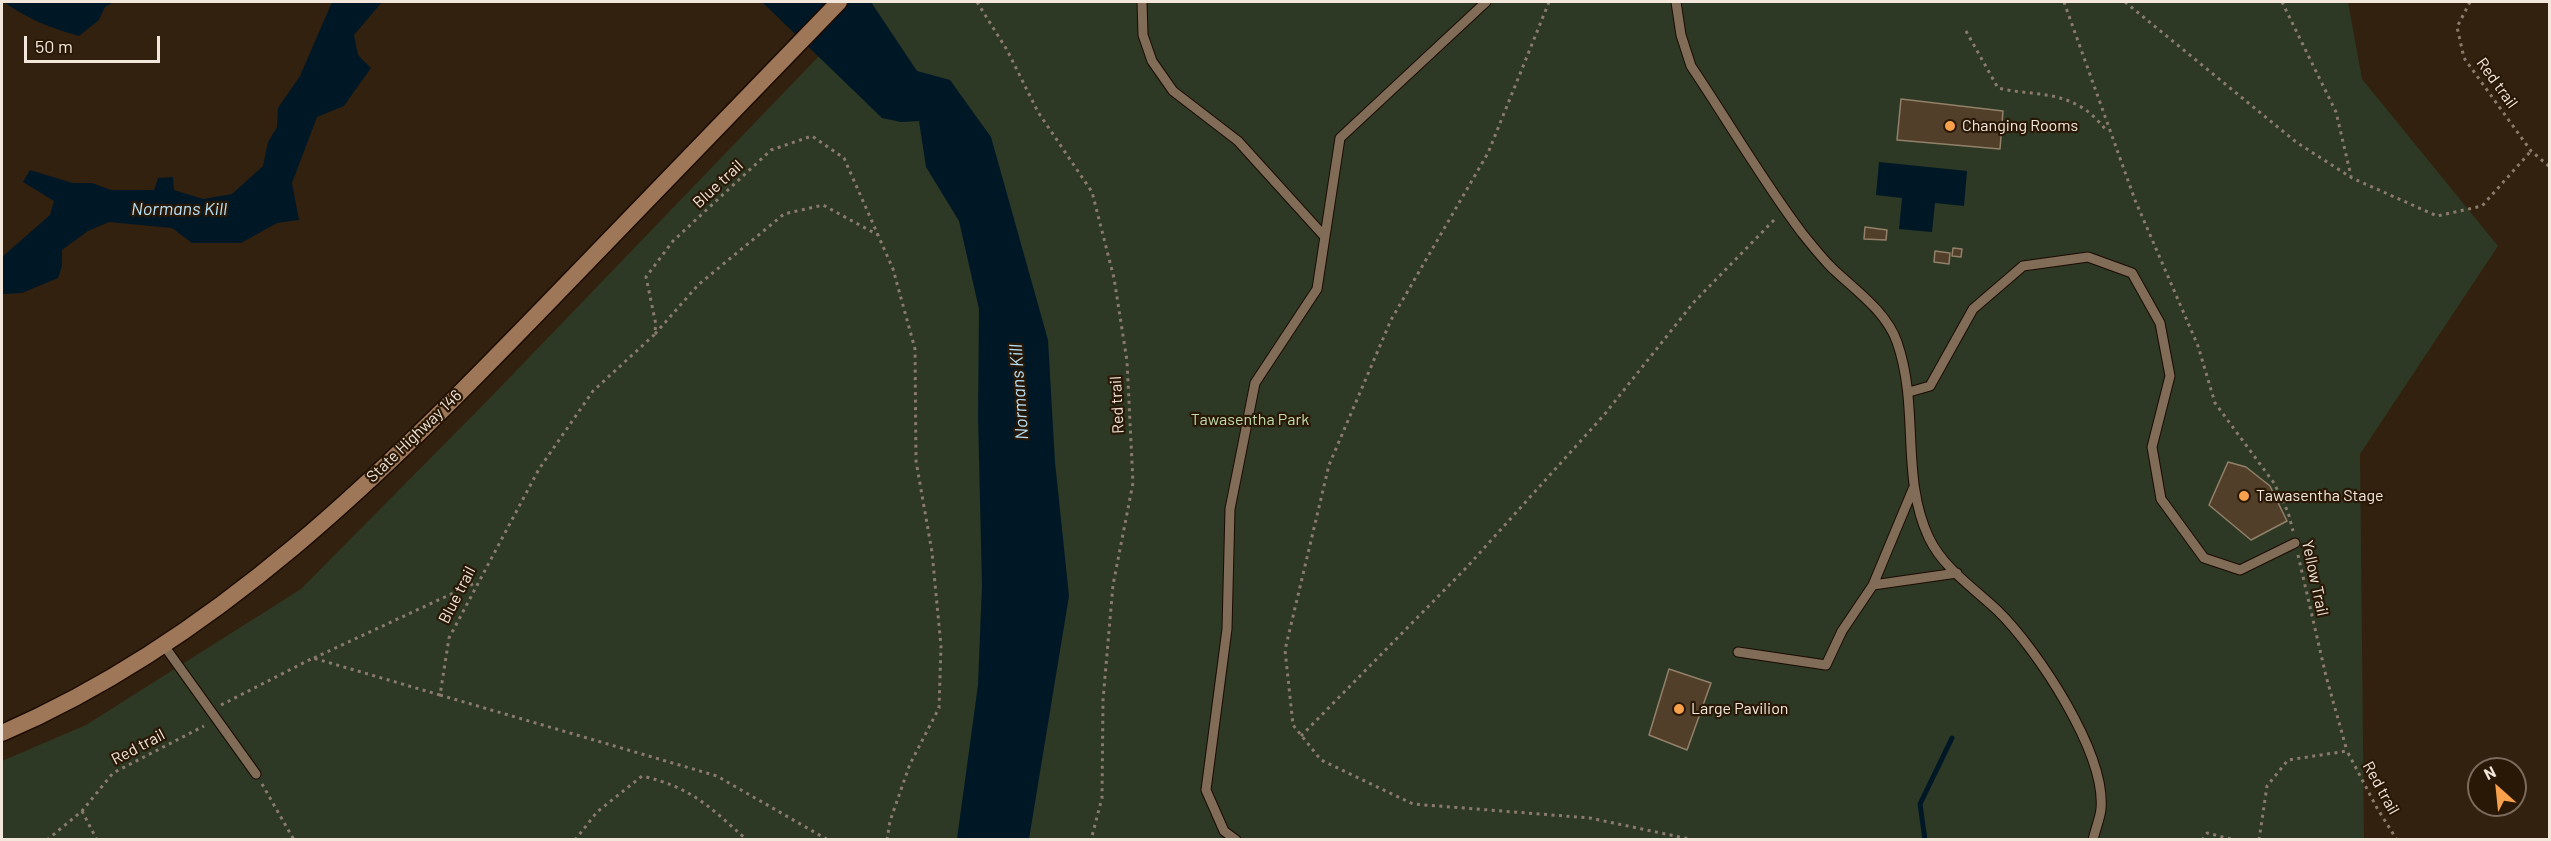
<!DOCTYPE html>
<html>
<head>
<meta charset="utf-8">
<style>
  body { margin:0 }
  #map { position:relative; width:2551px; height:841px; overflow:hidden; background:#332110; font-family:Barlow,sans-serif }
  canvas { display:block }
  .frame { position:absolute; inset:0; border:3px solid #f3e7dc; pointer-events:none }
  .north { position:absolute; left:2467px; top:757px; width:60px; height:60px; box-sizing:border-box; background:#291806; border:2px solid #7a6b5c; border-radius:50%; rotate:333deg; font-size:16px; font-weight:700; line-height:24px; text-align:center; color:#f3e7dc }
  .north::after { content:''; display:block; margin:auto; width:21px; height:27px; background:#f8a04b; clip-path:polygon(50% 0,100% 100%,50% 72%,0 100%) }
  .scale { position:absolute; left:24px; top:36px; width:136px; height:27px; box-sizing:border-box; border:3px solid #f3e7dc; border-top:0; padding-left:8px; font-size:18px; line-height:21px; white-space:nowrap; color:#f3e7dc; -webkit-text-stroke:4px #291806; paint-order:stroke }
</style>
</head>
<body>
<div id="map">
<canvas width="2551" height="841"></canvas>
<div class="frame"></div>
<div class="north">N</div>
<div class="scale">50 m</div>
</div>
<script>
const ctx = document.querySelector('canvas').getContext('2d');
ctx.lineJoin = 'round';
function fillPath(path, color) { ctx.fillStyle = color; ctx.fill(path, 'evenodd'); }
function stroke(path, color, width, dash) { ctx.strokeStyle = color; ctx.lineWidth = width; ctx.lineCap = dash ? 'butt' : 'round'; ctx.setLineDash(dash || []); ctx.stroke(path); }
function label(font, color, halo, rows, align = 'center') {
  ctx.font = font + ' Barlow,sans-serif'; ctx.lineWidth = 4.5; ctx.setLineDash([]); ctx.textBaseline = 'middle'; ctx.strokeStyle = halo; ctx.fillStyle = color; for (const [text, x, y, turn = 0] of rows) {
    ctx.save(); ctx.translate(x, y); ctx.rotate((+turn || 0) * Math.PI / 180); ctx.textAlign = isNaN(turn) ? turn : align; if (halo) ctx.strokeText(text, 0, 0); ctx.fillText(text, 0, 0); ctx.restore();
  }
}
fillPath(new Path2D(`
  M871,2H2348L2362,79L2498,246L2360,454L2364,839L2,840V761L86,725L301,589L490,398Z`), '#2d3924');
fillPath(new Path2D(`
  M4,2H114L105,7L99,20L79,36C51,28 27,19 4,2Z
  M332,2H382L354,35L358,55L371,68L344,106L317,117L292,183L299,220L277,223L241,243H192L172,228L109,222L88,231L62,250V266L58,278L22,293L2,294V257L50,215L54,201L23,182L30,170L73,183H92L111,190H154L158,178L173,177L174,190L203,199L232,194L263,166L268,142L277,127L278,108L300,76Z
  M762,2H871L917,71L950,80L991,137L1048,340L1055,462L1069,596L1029,839H957L978,685L982,585L978,417L979,309L959,221L926,167L919,121L901,122L882,118Z
  M1879,162L1967,171L1964,206L1935,203L1932,232L1899,229L1902,198L1876,195Z`), '#001826');
stroke(new Path2D(`
  M1925,840L1920,804L1952,738`), '#001826', 5);
const building = new Path2D(`
  M1901,99L2003,111L2000,149L1897,140Z
  M1865,227L1887,230L1886,240L1864,239Z
  M1953,248L1962,249L1961,257L1952,256Z
  M1935,251L1950,253L1949,264L1934,262Z
  M2228,462L2246,467L2270,486L2287,521L2251,540L2209,505Z
  M1669,669L1711,683L1687,750L1649,735Z`);
fillPath(building, '#513f29');
stroke(building, '#93806a', 1.5);
const service = new Path2D(`
  M1142,2L1143,35L1152,61L1173,91L1238,141L1325,237
  M1676,2L1681,35L1691,66C1728,121 1762,180 1802,233C1811,244 1821,257 1832,268C1855,290 1886,311 1897,342C1920,408 1900,477 1929,538C1944,569 1974,588 1998,611C2037,649 2106,753 2101,809C2100,819 2095,830 2093,840
  M1909,392L1930,386L1973,309L2023,266L2088,257L2132,273L2160,323L2170,376L2152,447L2161,499L2204,558L2240,570L2295,543
  M1873,585L1957,573
  M165,647L256,774
  M1738,652L1826,665L1842,631L1873,585L1913,489
  M1236,840L1224,831L1206,790L1227,629L1230,509L1255,383L1317,289L1340,138L1486,2`);
const secondary = new Path2D(`
  M2,733C218,640 384,472 546,305C644,204 742,103 839,2`);
stroke(service, '#1a0a00', 11);
stroke(secondary, '#1a0a00', 19);
stroke(new Path2D(`
  M977,2L1007,50L1038,112L1092,192L1114,278L1127,361L1133,483L1113,585L1103,700L1102,798L1091,840
  M1549,2L1488,153L1391,320L1329,465L1285,650L1293,725L1321,760L1413,804L1590,818L1694,840
  M2064,2L2135,200L2198,346L2215,403L2274,483L2288,512L2293,531
  M2125,2L2296,142L2352,178L2437,216L2482,206L2531,151
  M2282,2L2336,112L2351,176
  M2470,2L2457,27L2464,58L2531,151L2550,167
  M1966,31L1998,88C2026,95 2054,91 2079,106C2090,111 2099,122 2107,131
  M655,334L698,285L784,214L823,205L878,235
  M2298,555L2326,676L2347,751
  M314,658L477,582
  M440,695L717,776L828,840
  M221,705L313,658L440,695L449,638L539,469L593,391L654,335L656,325L646,277L673,241L771,150L812,136L844,158L893,269L915,349L916,461L932,552L941,646L939,708L910,764L890,821L887,840
  M1301,736L1467,567L1604,415L1694,302L1776,218
  M262,784L294,840
  M82,811L97,840
  M47,840L82,811L113,773L204,726
  M575,840L597,812L642,776C691,787 710,807 747,840
  M2202,840L2207,833L2235,840
  M2259,840L2267,786L2288,760L2347,751L2377,808L2397,840`), '#8b7b6d', 3, [3, 4.5]);
stroke(service, '#816c58', 9);
stroke(secondary, '#9e7759', 16);
for (const [x, y, r, color] of [
  [1950,126,6,"#f8a04b"],
  [2244,496,6,"#f8a04b"],
  [1679,709,6,"#f8a04b"]
]) { const dot = new Path2D(); dot.arc(x, y, r, 0, 2 * Math.PI); ctx.fillStyle = color; ctx.fill(dot); stroke(dot, '#291806', 2); }
label('16px', '#f3e7dc', '#291806', [
  ["Red trail",2497,83,54],
  ["Blue trail",718,184,-43],
  ["Red trail",1117,405,-93],
  ["State Highway 146",414,436,-44],
  ["Yellow Trail",2315,578,78],
  ["Blue trail",457,595,-63],
  ["Red trail",138,747,-28],
  ["Red trail",2381,788,61]
]);
label('16px', '#f3e7dc', '#291806', [
  ["Changing Rooms",1962,126],
  ["Tawasentha Stage",2256,496],
  ["Large Pavilion",1691,709]
], 'left');
label('16px', '#c1ddac', '#291806', [
  ["Tawasentha Park",1250,420]
]);
label('italic 18px', '#b6e2fc', '#291806', [
  ["Normans Kill",179,209],
  ["Normans Kill",1019,392,-94]
]);
</script>
</body>
</html>
